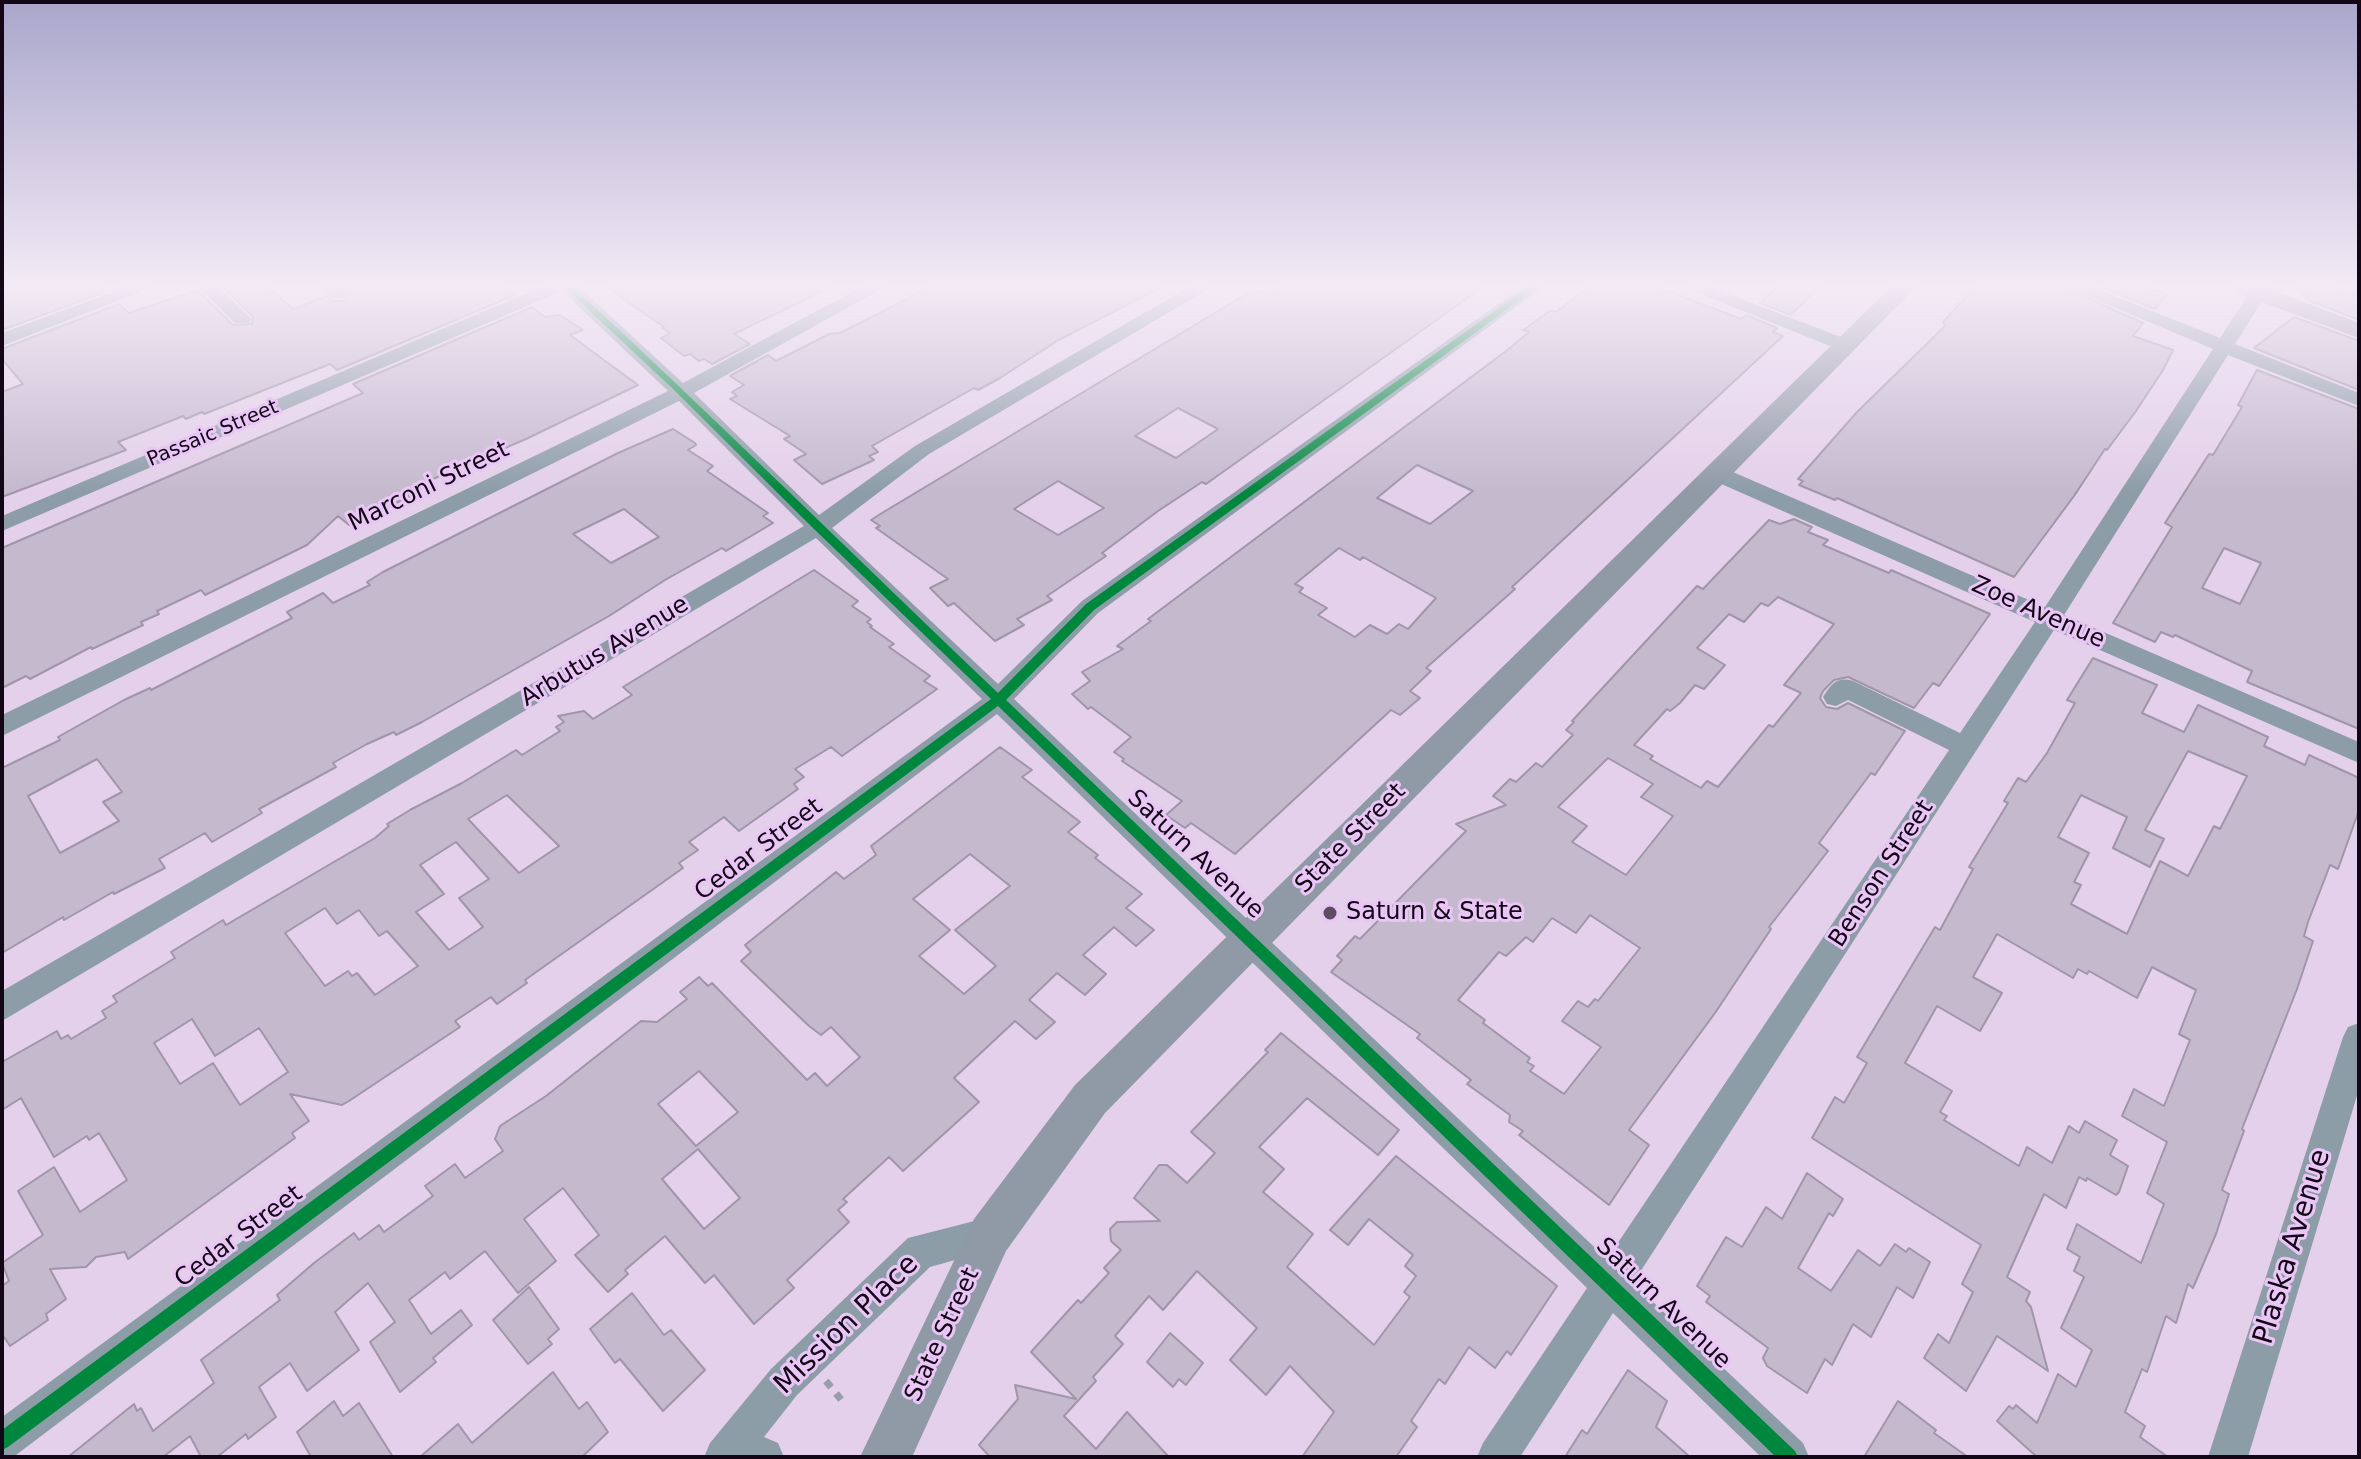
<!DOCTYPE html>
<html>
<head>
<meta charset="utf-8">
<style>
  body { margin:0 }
  #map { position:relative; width:2361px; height:1459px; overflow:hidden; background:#e4d0ea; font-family:"DejaVu Sans",sans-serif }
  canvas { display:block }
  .frame { position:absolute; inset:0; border:4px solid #130717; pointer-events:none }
</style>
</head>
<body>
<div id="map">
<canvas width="2361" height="1459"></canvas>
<div class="frame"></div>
</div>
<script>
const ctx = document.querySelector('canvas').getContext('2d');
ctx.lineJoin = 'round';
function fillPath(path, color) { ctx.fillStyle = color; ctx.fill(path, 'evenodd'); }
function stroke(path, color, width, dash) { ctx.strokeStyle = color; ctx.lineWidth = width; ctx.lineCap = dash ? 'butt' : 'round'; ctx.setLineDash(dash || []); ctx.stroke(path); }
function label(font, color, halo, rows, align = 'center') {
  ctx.font = font + ' "DejaVu Sans",sans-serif'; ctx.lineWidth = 6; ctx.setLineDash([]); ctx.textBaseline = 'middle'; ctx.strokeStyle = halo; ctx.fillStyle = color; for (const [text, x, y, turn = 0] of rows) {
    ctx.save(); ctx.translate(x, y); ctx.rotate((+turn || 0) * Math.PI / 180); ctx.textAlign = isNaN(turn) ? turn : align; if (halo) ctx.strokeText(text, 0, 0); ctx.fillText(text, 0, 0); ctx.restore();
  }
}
const building = new Path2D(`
  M2,287H101L105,292L2,330Z
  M223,287H268L293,309L327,296L333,301H345L350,296L347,288L350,287H505L515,295L337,370L330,364L204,414L202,412L186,419L183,416L118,442L126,450L2,497V392L23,384L2,359V349L119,304L129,313L197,290L233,325L252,324L253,317Z
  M606,287H831L734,334L750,344L712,364L704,359L699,361L690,354L684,356L661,338L670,333L662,328L664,327Z
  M930,287H1161L1057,341L1000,378L978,390L974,388L872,446L878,452L869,456L874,460L822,484L794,460L806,454L784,439L790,436L730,399L737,396L732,392L744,385L730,376L768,355L776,361L829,334L840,333Z
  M1280,287H1483L1206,484L1202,482L1158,511L1102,553L1106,556L1047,596L1052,600L1017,619L1024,625L995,641L954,603L948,606L930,588L948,579L876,528L880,526L871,520L882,513L1253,290L1270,293ZM1178,408L1218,429L1176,458L1135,436ZM1058,481L1104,508L1058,535L1014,509Z
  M1589,287H1657L1741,319L1746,315L1777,328L1773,332L1783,336L1512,587L1515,589L1426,668L1431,671L1410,691L1420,698L1400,715L1391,710L1235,854L1191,823L1185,828L1166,815L1182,801L1122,761L1124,759L1114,752L1131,737L1091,707L1088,709L1072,694L1090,681L1082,672L1123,649L1117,646L1151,621L1148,619L1510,348L1529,332L1523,330L1551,310L1556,312ZM1417,465L1473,491L1430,524L1377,498ZM1339,548L1360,560L1363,557L1436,598L1408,629L1399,624L1387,634L1370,625L1355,637L1318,615L1327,608L1299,592L1303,588L1295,584Z
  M1777,287H1819L1791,315L1760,303Z
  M1975,287H2063L2143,323L2133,336L2173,350L2163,370L2136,411L2107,450L2105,449L2074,496L2014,577L1837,498L1835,500L1799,485L1803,481L1798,479L1857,412L1945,326L1943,322Z
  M2101,287H2145L2167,294L2155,309Z
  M2296,287H2336L2359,295V320L2310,301Z
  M532,307L545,317L560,315L583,330L570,335L638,385L526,439L419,485L422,487L407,495L409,497L349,525L338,516L307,545L205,595L201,590L157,611L159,614L141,622L143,625L92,649L91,647L30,679L26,676L2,688V548L363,393L353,384Z
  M2294,317L2359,341V390L2254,348Z
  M2257,370L2359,409V729L2247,682L2252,671L2175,635L2173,637L2161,632L2155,642L2113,623L2172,527L2165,523L2209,454L2213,455L2242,407L2238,405ZM2224,548L2261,563L2240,604L2202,588Z
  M673,429L695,443L696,445L688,450L713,466L707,471L768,513L763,516L773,523L726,551L722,548L665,580L609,616L422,722L396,735L394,732L367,744L333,763L336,767L259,809L262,813L212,842L205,833L159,859L165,868L114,894L113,892L64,920L63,917L2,953V768L60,740L58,737L124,700L150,688L151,690L292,618L287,612L323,593L333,603L370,585L367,582L383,572L618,453ZM624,509L659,537L611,563L573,534ZM97,759L122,792L103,802L119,821L60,853L28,796Z
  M1794,519L1812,527L1808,532L1828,540L1823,545L1889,573L1891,570L1990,614L1939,686L1933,683L1914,708L1848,677L1834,680L1823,691L1820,698L1826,707L1837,709L1848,703L1905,731L1875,775L1871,773L1819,843L1828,851L1769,927L1771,929L1715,1013L1629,1130L1649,1145L1609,1205L1519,1135L1523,1131L1509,1122L1510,1115L1467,1084L1471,1080L1417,1038L1420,1034L1331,972L1342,960L1337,956L1355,936L1360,939L1466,831L1456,824L1506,805L1493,796L1510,779L1516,782L1536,763L1542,767L1573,735L1566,730L1574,722L1572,721L1697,586L1703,589L1769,520L1780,524ZM1778,597L1834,624L1784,685L1801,693L1773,727L1769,725L1718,787L1707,781L1701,788L1650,759L1653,756L1634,745L1667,709L1670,711L1680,703L1695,685L1704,689L1725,665L1697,648L1729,614L1744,622L1761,603L1768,606ZM1608,758L1653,784L1641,797L1673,816L1626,875L1572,842L1587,826L1558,807ZM1590,915L1640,948L1598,1001L1595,999L1588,1007L1578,1001L1562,1021L1601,1047L1564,1094L1530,1071L1534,1066L1527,1062L1530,1058L1483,1023L1485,1020L1458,1000L1499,952L1506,956L1526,937L1533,942L1552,918L1576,933Z
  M814,570L858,601L852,606L871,619L867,622L872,626L870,627L894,644L889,647L930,676L924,681L937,689L842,756L831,747L795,769L804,777L794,784L798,789L739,831L724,817L689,842L698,850L679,863L683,868L525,980L527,983L497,1004L491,997L455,1021L460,1027L349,1101L342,1105L290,1094L309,1121L292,1133L295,1138L128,1259L125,1252L96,1257L86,1267L50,1269L66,1299L46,1314L48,1320L10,1346L2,1334V1286L9,1281L2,1263L43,1235L18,1191L54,1167L80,1212L127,1180L99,1133L89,1140L87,1136L54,1157L21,1098L2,1110V1062L57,1031L61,1039L68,1035L71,1039L106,1018L102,1011L117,1002L113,996L175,958L171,952L223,920L226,925L375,838L389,826L387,824L410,810L462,783L516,750L522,755L560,731L556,727L564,722L558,716L584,711L593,719L632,695L623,687ZM507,795L559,846L519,873L468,819ZM456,842L489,879L459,898L483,927L449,950L416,912L444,894L420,865ZM325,908L337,924L359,910L379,936L387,931L418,966L375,995L357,973L352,976L348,971L325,986L285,933ZM192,1019L215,1056L259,1028L288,1072L240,1105L213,1063L180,1084L154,1043Z
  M2093,658L2157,685L2142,713L2184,732L2198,705L2268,737L2264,746L2305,765L2309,755L2359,778V810L2338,869L2330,865L2308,922L2304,936L2313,941L2297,989L2242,1129L2244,1131L2222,1190L2229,1194L2216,1234L2193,1288L2188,1284L2176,1323L2166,1316L2147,1372L2142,1369L2125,1412L2145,1426L2140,1437L2168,1457H2037L1997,1421L2009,1406L2013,1409L2016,1405L2037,1423L2058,1374L2076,1387L2092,1350L2061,1328L2084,1277L2074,1271L2080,1257L2067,1249L2077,1224L2141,1263L2164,1204L2147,1193L2167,1142L2122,1116L2134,1089L2164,1106L2190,1040L2179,1034L2196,990L2152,967L2137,998L2089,971L2087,974L2078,969L2073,978L1997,934L1973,977L2002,993L1980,1031L1937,1006L1905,1063L1952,1091L1940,1112L1947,1116L1944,1120L2019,1166L2027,1147L2052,1163L2069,1126L2079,1133L2085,1121L2117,1140L2110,1155L2128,1166L2119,1192L2116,1195L2087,1178L2086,1181L2079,1177L2066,1208L2044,1194L2007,1277L2030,1292L2026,1301L2031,1307L2048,1371L1997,1336L1966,1391L1924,1358L1938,1334L1949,1343L1973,1292L1962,1284L1981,1245L1812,1138L1835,1097L1844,1103L1867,1063L1857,1057L1935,927L1940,930L1973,869L1969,867L2008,803L2004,801L2018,778L2026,782L2047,753L2075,703L2067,700ZM2188,751L2247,776L2220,829L2214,826L2188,876L2160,861L2127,934L2071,904L2081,885L2074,882L2089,853L2058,837L2081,795L2127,817L2113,848L2150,867L2164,839L2145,830Z
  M1000,747L1032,770L1022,777L1080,822L1068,832L1098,855L1095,858L1142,894L1126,908L1154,930L1136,946L1114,927L1083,955L1106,974L1085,995L1057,973L1029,1000L1055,1022L1036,1039L1015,1021L954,1078L979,1102L903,1171L889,1157L843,1199L847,1202L838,1210L849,1222L787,1280L794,1288L754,1324L714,1275L705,1283L665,1236L625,1270L628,1274L608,1292L575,1255L599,1235L563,1188L524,1219L556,1261L518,1293L485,1251L450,1279L445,1272L409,1300L431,1334L461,1310L472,1325L433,1358L436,1362L400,1392L370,1342L395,1322L368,1283L335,1312L359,1350L307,1391L290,1363L259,1387L276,1417L248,1439L246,1434L217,1457H201L190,1436L163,1457H68L134,1404L137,1411L141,1408L153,1431L214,1383L201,1360L280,1300L277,1295L314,1263L354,1233L359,1240L379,1225L384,1232L433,1196L425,1186L455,1164L465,1178L503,1151L495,1139L500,1126L546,1096L641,1021L657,1022L687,999L680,992L699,977L708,986L712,983L807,1080L815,1073L827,1086L860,1057L831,1027L821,1035L809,1026L741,961L751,952L745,945L836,872L844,879L876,855L871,846ZM970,854L1010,886L955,930L996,966L964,994L919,956L950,930L913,899ZM699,1071L738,1112L696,1146L658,1104ZM698,1149L740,1198L704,1229L662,1179Z
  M1281,1033L1399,1130L1378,1155L1307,1098L1259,1147L1284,1169L1263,1192L1313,1234L1287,1267L1374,1345L1410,1297L1404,1292L1416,1276L1405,1266L1413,1255L1369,1219L1348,1245L1330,1230L1396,1156L1557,1286L1511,1355L1507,1351L1495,1368L1469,1347L1445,1384L1439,1379L1411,1421L1417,1427L1396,1457H1302L1334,1412L1290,1366L1266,1395L1230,1360L1257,1328L1197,1271L1163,1310L1149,1296L1115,1336L1123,1344L1093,1377L1096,1381L1064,1416L1096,1449L1127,1412L1169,1457H990L979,1445L1018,1399L1015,1385L1076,1399L1031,1352L1078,1300L1081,1303L1109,1273L1104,1268L1121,1250L1111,1241L1110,1229L1117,1222L1160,1221L1134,1198L1159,1165H1167L1187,1183L1215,1153L1191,1132L1268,1052L1265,1050Z
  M1807,1173L1843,1199L1833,1216L1829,1213L1798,1268L1831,1291L1858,1250L1880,1266L1895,1244L1906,1252L1909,1248L1930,1262L1913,1298L1897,1287L1871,1337L1853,1324L1832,1365L1825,1359L1807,1393L1767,1366L1763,1358L1768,1348L1706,1302L1710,1296L1697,1286L1726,1237L1742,1247L1766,1207L1782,1219Z
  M529,1287L559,1329L548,1339L552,1344L528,1364L493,1320Z
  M632,1293L664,1335L671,1330L705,1370L663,1411L620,1359L615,1363L590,1329Z
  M1170,1333L1203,1363L1186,1385L1179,1379L1173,1387L1147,1362Z
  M1628,1370L1667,1401L1656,1427L1690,1457H1565L1582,1430L1587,1434Z
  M553,1372L579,1409L587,1402L608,1432L582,1457H420L458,1424L472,1443Z
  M334,1401L343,1416L359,1403L393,1457H311L297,1432Z
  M1898,1401L1936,1430L1934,1433L1968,1457H1864Z`);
fillPath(building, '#c5b9ce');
stroke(building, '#a095a9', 2);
stroke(new Path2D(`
  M826,1381L843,1402`), '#979ea9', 7, [8, 8]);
fillPath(new Path2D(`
  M126,287H153L2,346V333Z
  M198,287H218L251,319L249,323H235Z
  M322,287H342L348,294L345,298H333Z
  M541,287H579L683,383L861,287H885L694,393L819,515L915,446L1189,287H1212L929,454L832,528L998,684L1082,601L1522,287H1543L1098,613L1014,699L1607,1259L1949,750L1848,700L1836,706L1827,704L1823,697C1831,684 1837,676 1853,681L1960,733L2035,622L1710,479L1707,474L1710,469H1726L2045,607L2213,349L2066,287H2092L2220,338L2253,287H2271L2235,344L2359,393V406L2228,355L2064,615L2359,742V763L2054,630L1633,1283L1803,1443L1809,1457H1761L1613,1313L1520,1457H1477L1483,1443L1587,1288L997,714L16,1455L2,1457V1417L982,699L816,538L2,1021V991L804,526L679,401L2,736V715L668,391L562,291L2,531V516Z
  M1683,287H1710L1854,342L1857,346L1847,352L1840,350Z
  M2359,1023V1089L2248,1457H2208L2343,1037L2348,1027Z
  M990,1217L1002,1223L1008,1235L1002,1247L930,1267L797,1395L764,1437L778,1443L784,1457H704L710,1443L771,1369L908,1238Z`), '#8d9da8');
fillPath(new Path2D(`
  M1891,287H1916L1105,1113L1006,1251L912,1457H860L974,1219L1075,1085Z
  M2231,287H2265L2359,323V338L2234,292Z`), '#9099a6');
fillPath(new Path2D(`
  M564,287H573C717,420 856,558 998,693L1086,604L1528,287H1538L1094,610L1006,700L1795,1451L1798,1457H1776L998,706L8,1447L2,1450V1430L991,699L814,529L671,387Z`), '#00873e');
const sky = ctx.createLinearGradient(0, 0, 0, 492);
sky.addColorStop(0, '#a9a6cb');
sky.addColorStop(0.58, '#f3eaf6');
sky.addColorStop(1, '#f3eaf600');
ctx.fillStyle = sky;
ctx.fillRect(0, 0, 2361, 492);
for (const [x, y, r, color] of [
  [1330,913,8,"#5c4d61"]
]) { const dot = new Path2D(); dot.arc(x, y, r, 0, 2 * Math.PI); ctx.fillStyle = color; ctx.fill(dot); stroke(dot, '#e9c6f5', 3); }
label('20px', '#130717', '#e9c6f5', [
  ["Passaic Street",213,434,-23]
]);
label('24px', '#130717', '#e9c6f5', [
  ["Marconi Street",429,487,-26],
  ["Zoe Avenue",2038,613,24],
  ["Arbutus Avenue",605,652,-31],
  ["State Street",1351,839,-45],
  ["Cedar Street",759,850,-37],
  ["Saturn Avenue",1195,855,43],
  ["Benson Street",1882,874,-57],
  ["Cedar Street",239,1237,-37],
  ["Saturn Avenue",1663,1304,44],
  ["State Street",943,1335,-65]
]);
label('24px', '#130717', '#e9c6f5', [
  ["Saturn & State",1346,913]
], 'left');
label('28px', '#130717', '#e9c6f5', [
  ["Plaska Avenue",2293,1247,-73],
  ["Mission Place",847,1325,-44]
]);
</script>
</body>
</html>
